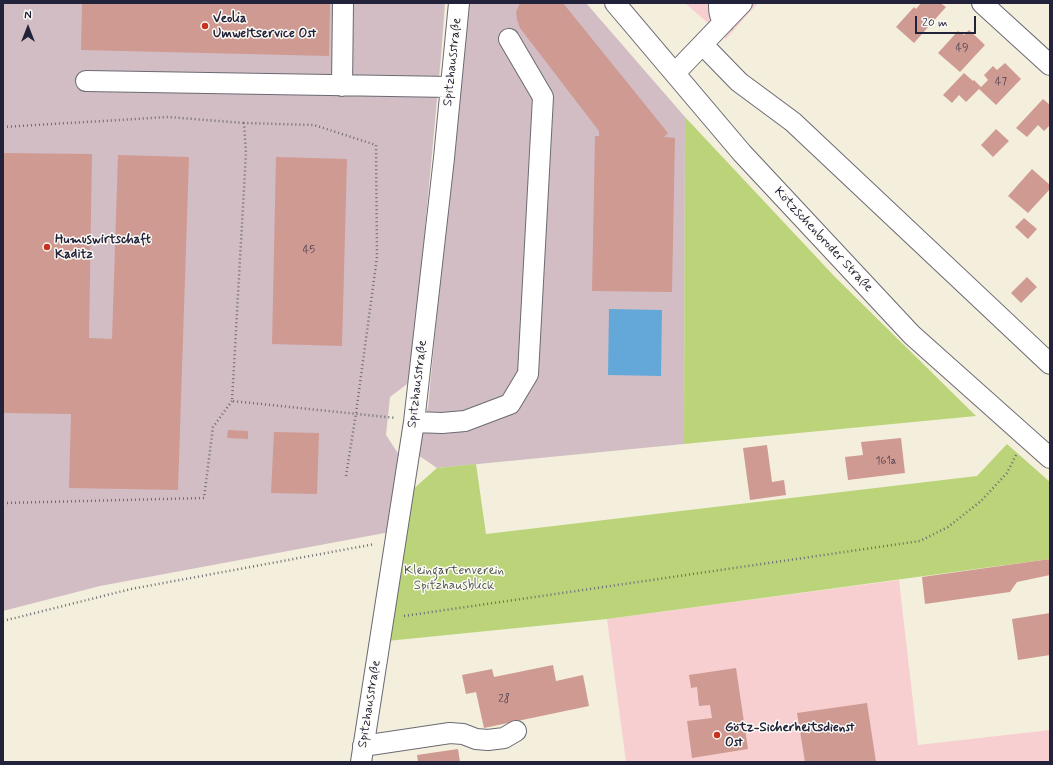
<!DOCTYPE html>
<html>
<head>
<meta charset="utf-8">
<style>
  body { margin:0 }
  #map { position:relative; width:1053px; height:765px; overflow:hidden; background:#f3efdc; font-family:Mynerve,sans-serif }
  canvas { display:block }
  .frame { position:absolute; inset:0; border:4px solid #22223b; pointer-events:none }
  .north { position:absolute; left:8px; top:8px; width:40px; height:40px; -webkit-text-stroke:3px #fdfcf7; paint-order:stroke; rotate:0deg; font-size:11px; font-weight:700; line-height:16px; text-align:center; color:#22223b }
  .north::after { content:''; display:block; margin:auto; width:14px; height:18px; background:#22223b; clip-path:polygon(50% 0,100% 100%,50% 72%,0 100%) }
  .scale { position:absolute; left:915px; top:16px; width:61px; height:18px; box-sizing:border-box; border:2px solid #22223b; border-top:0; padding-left:5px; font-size:12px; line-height:14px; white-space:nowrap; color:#22223b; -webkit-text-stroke:3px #fdfcf7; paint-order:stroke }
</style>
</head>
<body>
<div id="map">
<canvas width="1053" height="765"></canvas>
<div class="frame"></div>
<div class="north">N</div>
<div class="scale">20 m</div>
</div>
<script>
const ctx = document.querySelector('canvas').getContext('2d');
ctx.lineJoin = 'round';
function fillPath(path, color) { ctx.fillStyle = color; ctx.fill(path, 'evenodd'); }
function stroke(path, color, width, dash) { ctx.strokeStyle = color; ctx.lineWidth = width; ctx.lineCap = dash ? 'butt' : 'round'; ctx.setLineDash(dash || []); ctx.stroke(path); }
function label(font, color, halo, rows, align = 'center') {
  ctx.font = font + ' Mynerve,sans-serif'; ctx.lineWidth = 3; ctx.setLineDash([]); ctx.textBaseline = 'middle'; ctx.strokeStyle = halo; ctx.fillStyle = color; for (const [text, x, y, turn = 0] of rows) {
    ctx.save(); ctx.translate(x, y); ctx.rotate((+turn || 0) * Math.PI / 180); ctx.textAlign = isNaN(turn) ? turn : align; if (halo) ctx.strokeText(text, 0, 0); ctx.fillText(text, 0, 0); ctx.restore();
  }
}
fillPath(new Path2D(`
  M685,3H758L726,39Z
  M899,580L918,745L1050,730V762H626L607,619Z`), '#f7cfd0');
fillPath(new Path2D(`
  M3,3H445L441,56L411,381L390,397L386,435L401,458L390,532L100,586L3,611Z
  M467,3H586L685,117L684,444L437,468L418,455L428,407Z`), '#d2bdc5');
fillPath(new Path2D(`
  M685,117L836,278L976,416L684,444Z
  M1007,444L1050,482V559L607,619L387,641L410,492L437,468L476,464L486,534L977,476Z`), '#bbd479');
fillPath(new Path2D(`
  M609,309L662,310L661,376L608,375Z`), '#63a8d8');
fillPath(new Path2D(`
  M82,3H330L329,56L81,50Z
  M520,3H563L668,133L664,137L675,138L672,292L592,291L595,136H599V131L520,28L517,20L516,12Z
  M921,3H940L946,7L914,43L896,27L914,7L916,9Z
  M969,30L985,45L960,72L938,53L958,31L964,35Z
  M1005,63L1021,79L996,105L979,89L966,102L959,95L952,103L943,95L964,73L973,81L974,80L981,87L988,80L984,75L993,66L997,70Z
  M1043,99L1050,105V125L1044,131L1038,125L1027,137L1016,128Z
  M996,129L1009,141L993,157L981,145Z
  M3,153L92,154L89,338L112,339L118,155L189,157L178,490L69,488L71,414L3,413Z
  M276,157L347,159L342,346L272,344Z
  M1032,169L1050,185V189L1028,213L1008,196Z
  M1024,218L1037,229L1028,239L1015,227Z
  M1027,277L1037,287L1021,303L1011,293Z
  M228,430L248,431V439L227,438Z
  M274,432L319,433L317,494L271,493Z
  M901,438L905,473L848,480L845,457L863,455L861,442Z
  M767,445L772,482L784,480L786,495L750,500L743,448Z
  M1050,559V575L1017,582L1010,592L925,604L922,577Z
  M1050,613V655L1018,660L1012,619Z
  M553,665L556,681L583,675L589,706L484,728L476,692L466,694L462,675L492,669L494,677Z
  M736,668L748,749L692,758L687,721L712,718L710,705L699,706L697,687L691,688L689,675Z
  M867,703L876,762H805L797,713Z
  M458,749L460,762H418L417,755Z`), '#cf9a92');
const minor = new Path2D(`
  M615,3L742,153L912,335L1050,458
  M719,3C719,11 719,16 724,22
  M982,3L1050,65
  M703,45L739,82L793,122L1050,364
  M675,73L742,3
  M86,81L451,87
  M342,86L343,3
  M414,422L442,423L465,421L510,404L528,374L543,97L509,39
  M363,746L450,733L463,734L476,739L488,740L504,738L516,731
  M361,762L414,422L444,158L459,3`);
stroke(minor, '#6b6a73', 22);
stroke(new Path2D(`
  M3,127L168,117L244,123
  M346,476L356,413L377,257L376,145L314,125L244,123L246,153L232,401L396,418
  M3,503L204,498L213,427L232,401
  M404,616L920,541L948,527L981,501L1007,473L1016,455
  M3,621L131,589L375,544`), '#6b6a73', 2.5, [1, 3]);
stroke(minor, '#fff', 20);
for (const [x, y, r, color] of [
  [205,26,4,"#c8321e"],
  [47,247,4,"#c8321e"],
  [717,735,4,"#c8321e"]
]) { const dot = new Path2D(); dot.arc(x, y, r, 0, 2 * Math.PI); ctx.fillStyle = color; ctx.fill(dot); stroke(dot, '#fdfcf7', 1.5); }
label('11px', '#4d4051', null, [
  ["49",962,49],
  ["47",1001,83],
  ["45",309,251],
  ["161a",886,462],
  ["28",504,700]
]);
label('bold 13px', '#22223b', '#fdfcf7', [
  ["Veolia",213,19],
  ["Umweltservice Ost",213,34],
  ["Humuswirtschaft",55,240],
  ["Kaditz",55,255],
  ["Götz-Sicherheitsdienst",725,728],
  ["Ost",725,743]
], 'left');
label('13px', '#22223b', '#fdfcf7', [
  ["Spitzhausstraße",453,62,-84],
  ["Kötzschenbroder Straße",823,240,47],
  ["Spitzhausstraße",418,384,-83],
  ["Spitzhausstraße",370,704,-81]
]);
label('13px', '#50574e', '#fdfcf7', [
  ["Kleingartenverein",454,571],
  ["Spitzhausblick",454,586]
]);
</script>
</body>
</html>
